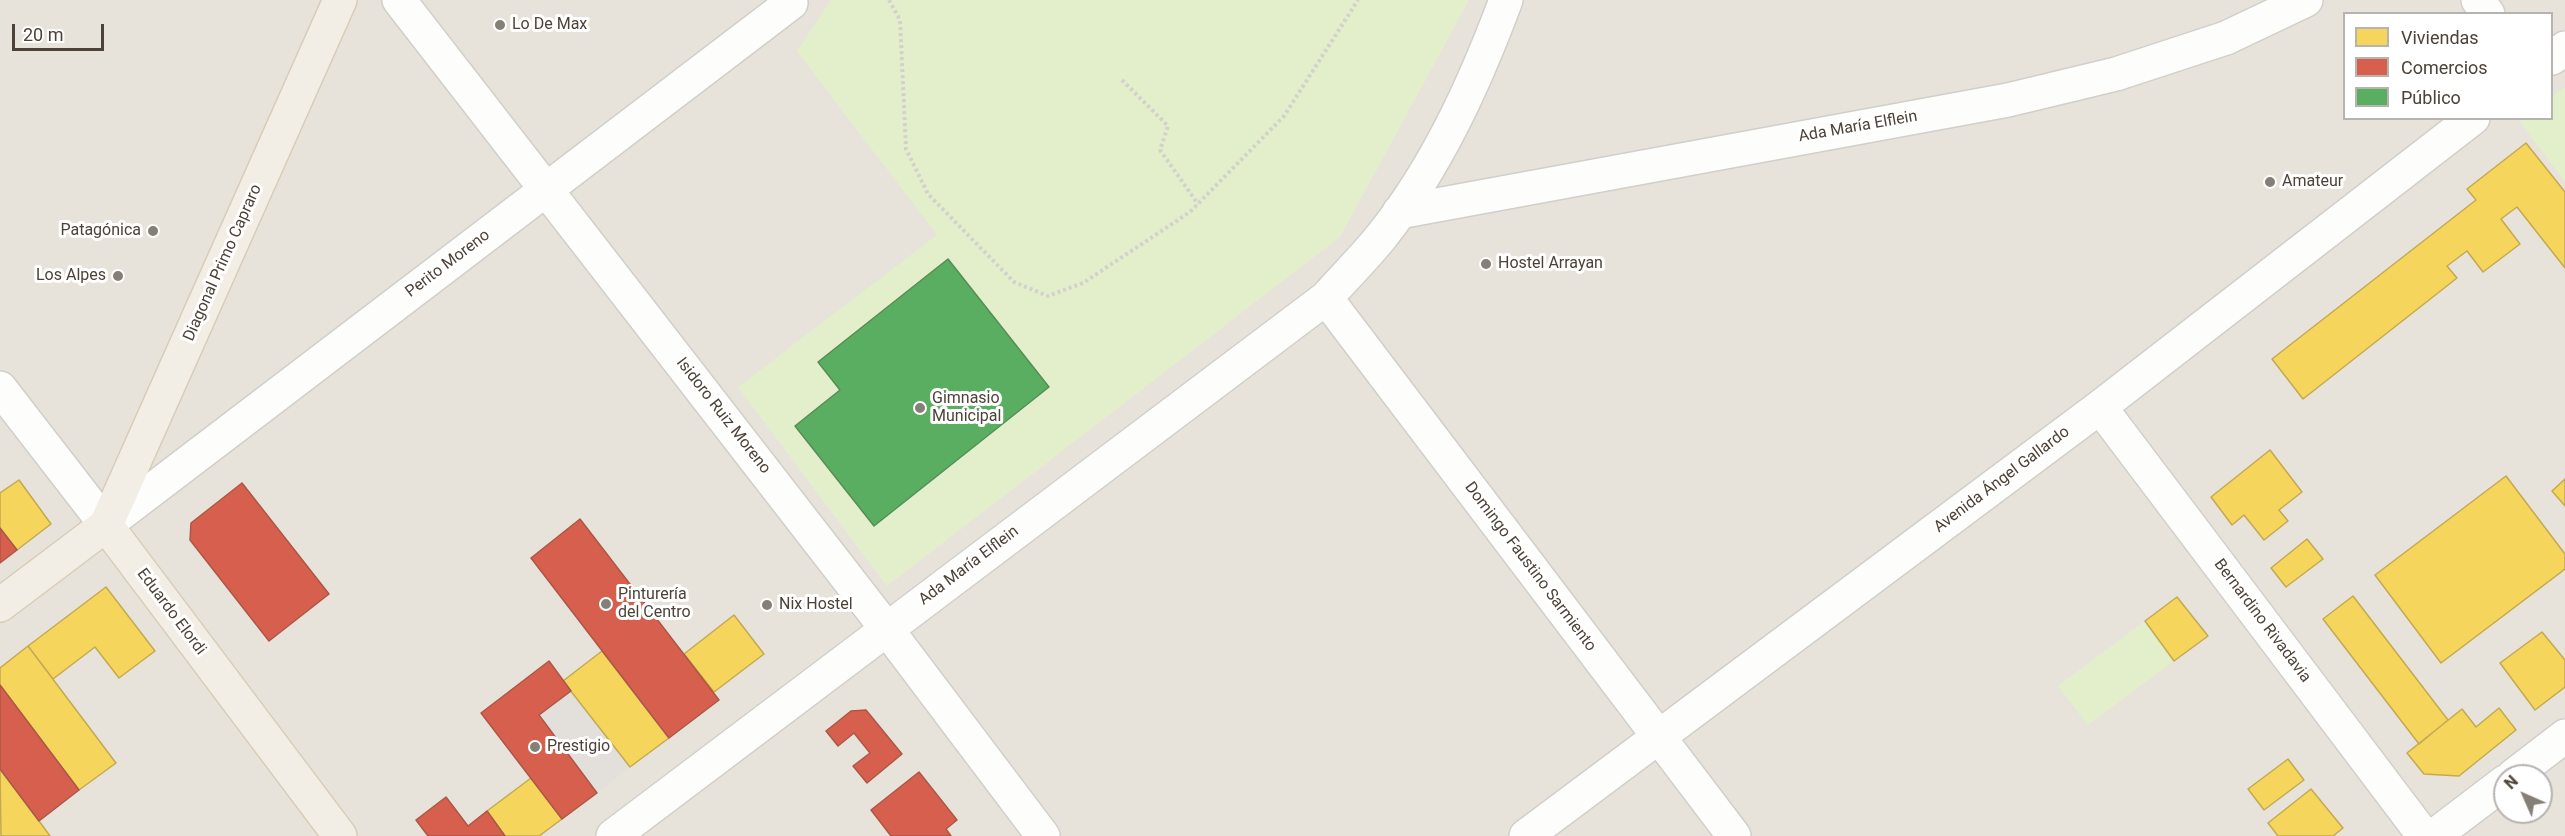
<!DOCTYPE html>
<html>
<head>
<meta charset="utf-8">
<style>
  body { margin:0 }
  #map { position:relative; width:2565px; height:836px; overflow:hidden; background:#f3f1ed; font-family:Roboto,sans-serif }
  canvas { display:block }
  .legend { position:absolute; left:2343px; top:12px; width:210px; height:108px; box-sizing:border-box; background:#fff; border:2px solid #b7b3af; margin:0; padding:8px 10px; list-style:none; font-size:18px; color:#4c4237 }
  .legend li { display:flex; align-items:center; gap:12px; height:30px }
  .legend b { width:30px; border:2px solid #b7b3af }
  .north { position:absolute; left:2493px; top:764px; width:60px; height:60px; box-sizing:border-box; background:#fff; border:2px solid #b7b3af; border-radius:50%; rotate:315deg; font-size:16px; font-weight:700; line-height:24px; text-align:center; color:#4c4237 }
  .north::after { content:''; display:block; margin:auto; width:21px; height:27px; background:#867f77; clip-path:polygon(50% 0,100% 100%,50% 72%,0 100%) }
  .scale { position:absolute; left:12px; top:24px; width:92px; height:27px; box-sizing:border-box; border:3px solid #4c4237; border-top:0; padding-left:8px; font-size:18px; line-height:21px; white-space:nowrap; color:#4c4237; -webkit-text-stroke:4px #fff; paint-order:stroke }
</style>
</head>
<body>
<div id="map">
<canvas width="2565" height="836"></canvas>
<ul class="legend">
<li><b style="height:16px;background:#f6d55c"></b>Viviendas</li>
<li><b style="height:16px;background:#d6604d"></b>Comercios</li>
<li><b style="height:16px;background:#5aae61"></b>Público</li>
</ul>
<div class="north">N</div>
<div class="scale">20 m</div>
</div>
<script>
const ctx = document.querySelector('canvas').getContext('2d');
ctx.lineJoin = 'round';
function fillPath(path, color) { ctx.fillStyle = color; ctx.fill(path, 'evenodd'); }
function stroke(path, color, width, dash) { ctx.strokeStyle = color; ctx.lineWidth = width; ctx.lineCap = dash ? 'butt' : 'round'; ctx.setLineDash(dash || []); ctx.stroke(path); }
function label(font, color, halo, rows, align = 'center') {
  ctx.font = font + ' Roboto,sans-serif'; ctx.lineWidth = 6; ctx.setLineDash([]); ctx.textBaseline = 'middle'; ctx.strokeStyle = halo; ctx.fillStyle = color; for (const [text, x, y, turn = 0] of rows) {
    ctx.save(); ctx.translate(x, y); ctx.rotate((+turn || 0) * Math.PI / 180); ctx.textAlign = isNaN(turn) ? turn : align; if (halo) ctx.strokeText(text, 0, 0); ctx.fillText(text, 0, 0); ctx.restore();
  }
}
fillPath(new Path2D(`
  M0,0H2565V836H0ZM2344,14H2552V118H2344ZM2505,776H2541V812H2505Z`), '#e8e3da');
fillPath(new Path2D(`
  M831,0H1469L1340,237L887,586L738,387L937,235L797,51Z
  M2565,87V182L2519,121L2523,119L2552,118V97Z
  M2145,621L2174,661L2088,725L2058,686Z`), '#e3efcb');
fillPath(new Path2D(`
  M571,691L630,767L597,793L539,715Z`), '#e3e0dc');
const homes = new Path2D(`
  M2526,143L2565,192V268L2517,207L2501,219L2520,244L2483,272L2467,251L2447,266L2457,278L2303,399L2272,359L2476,200L2467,189Z
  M2270,450L2302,492L2279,510L2288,521L2264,540L2244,515L2232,525L2211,497Z
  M2506,476L2565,554V569L2441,663L2375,575Z
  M2565,479V506L2552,491Z
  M19,480L51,524L17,550L0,528V493Z
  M2307,539L2323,559L2286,587L2271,568Z
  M106,587L155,651L119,678L95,647L53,679L28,646Z
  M2353,596L2448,720L2419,744L2323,619Z
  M2177,597L2208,636L2174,661L2145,621Z
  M734,615L764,654L714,692L684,654Z
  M2542,632L2565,660V687L2535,710L2500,663Z
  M28,646L116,763L79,790L0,685V668Z
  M602,651L669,738L630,767L563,681Z
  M2499,708L2516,730L2459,776L2424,774L2407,753L2462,709L2476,727Z
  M2288,759L2304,780L2264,810L2248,789Z
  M0,769L39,821L50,836H1Z
  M531,778L562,819L539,836H505L487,811Z
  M2311,789L2343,828L2333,836H2278L2268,823Z`);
fillPath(homes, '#f6d55c');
stroke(homes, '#c3a951', 1.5);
const shops = new Path2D(`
  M242,483L329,594L269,641L190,540L191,523Z
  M580,519L719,700L669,738L531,558Z
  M0,528L17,550L0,563Z
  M549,661L571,691L539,715L597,793L562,819L481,713Z
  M0,685L79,790L39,821L0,769Z
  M866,710L902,754L867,783L853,766L870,753L854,733L838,746L826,731L851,711Z
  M919,772L957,820L946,829L951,836H891L871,810Z
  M446,797L468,826L487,811L505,836H428L416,820Z`);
fillPath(shops, '#d6604d');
stroke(shops, '#ad5746', 1.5);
const public = new Path2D(`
  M948,259L1049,387L874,526L795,426L840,390L818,362Z`);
fillPath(public, '#5aae61');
stroke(public, '#568e54', 1.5);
const minor = new Path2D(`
  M399,0L886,628L1043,836
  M2478,0L2488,14
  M2552,58L2565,48
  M1399,212L2008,100L2116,74L2226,38L2306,0
  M1326,298L1734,836
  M0,388L106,525L791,3
  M2100,407L2424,836
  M2513,776L2565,736
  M613,836L1326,298C1344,278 1364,258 1381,237C1437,167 1475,83 1506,0
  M1526,836L2100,407L2473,118
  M2434,836L2505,782`);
const major = new Path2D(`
  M106,525L340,836
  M0,605L106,525L340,0`);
stroke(minor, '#d1cfca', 36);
stroke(major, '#d8ccb8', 36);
stroke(new Path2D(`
  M889,0L900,20L906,149L928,194L1014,282L1048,296L1083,283L1190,212L1284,116L1358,0
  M1122,80L1168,126L1160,150L1198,204`), '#d3d1cb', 4, [3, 3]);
stroke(minor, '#fdfdfc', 33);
stroke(major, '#f2eee5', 33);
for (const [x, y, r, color] of [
  [500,25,6,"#867f77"],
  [2270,182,6,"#867f77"],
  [153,231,6,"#867f77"],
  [1486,264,6,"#867f77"],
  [118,276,6,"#867f77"],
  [920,408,6,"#867f77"],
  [606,604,6,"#867f77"],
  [767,605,6,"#867f77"],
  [535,747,6,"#867f77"]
]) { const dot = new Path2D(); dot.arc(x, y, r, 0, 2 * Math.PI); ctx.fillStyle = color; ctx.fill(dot); stroke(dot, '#fff', 2); }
label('16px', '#4c4237', '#fff', [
  ["Lo De Max",512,25],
  ["Amateur",2282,182],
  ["Patagónica",141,231,"right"],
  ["Hostel Arrayan",1498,264],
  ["Los Alpes",106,276,"right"],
  ["Gimnasio",932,399],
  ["Municipal",932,417],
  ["Pinturería",618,595],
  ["del Centro",618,613],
  ["Nix Hostel",779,605],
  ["Prestigio",547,747]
], 'left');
label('16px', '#4c4237', '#fff', [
  ["Ada María Elflein",1858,127,-10],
  ["Diagonal Primo Capraro",223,263,-66],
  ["Perito Moreno",448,264,-37],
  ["Isidoro Ruiz Moreno",723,416,52],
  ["Avenida Ángel Gallardo",2002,480,-37],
  ["Ada María Elflein",969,566,-37],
  ["Domingo Faustino Sarmiento",1530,567,53],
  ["Eduardo Elordi",171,612,53],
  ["Bernardino Rivadavia",2262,621,53]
]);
</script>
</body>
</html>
